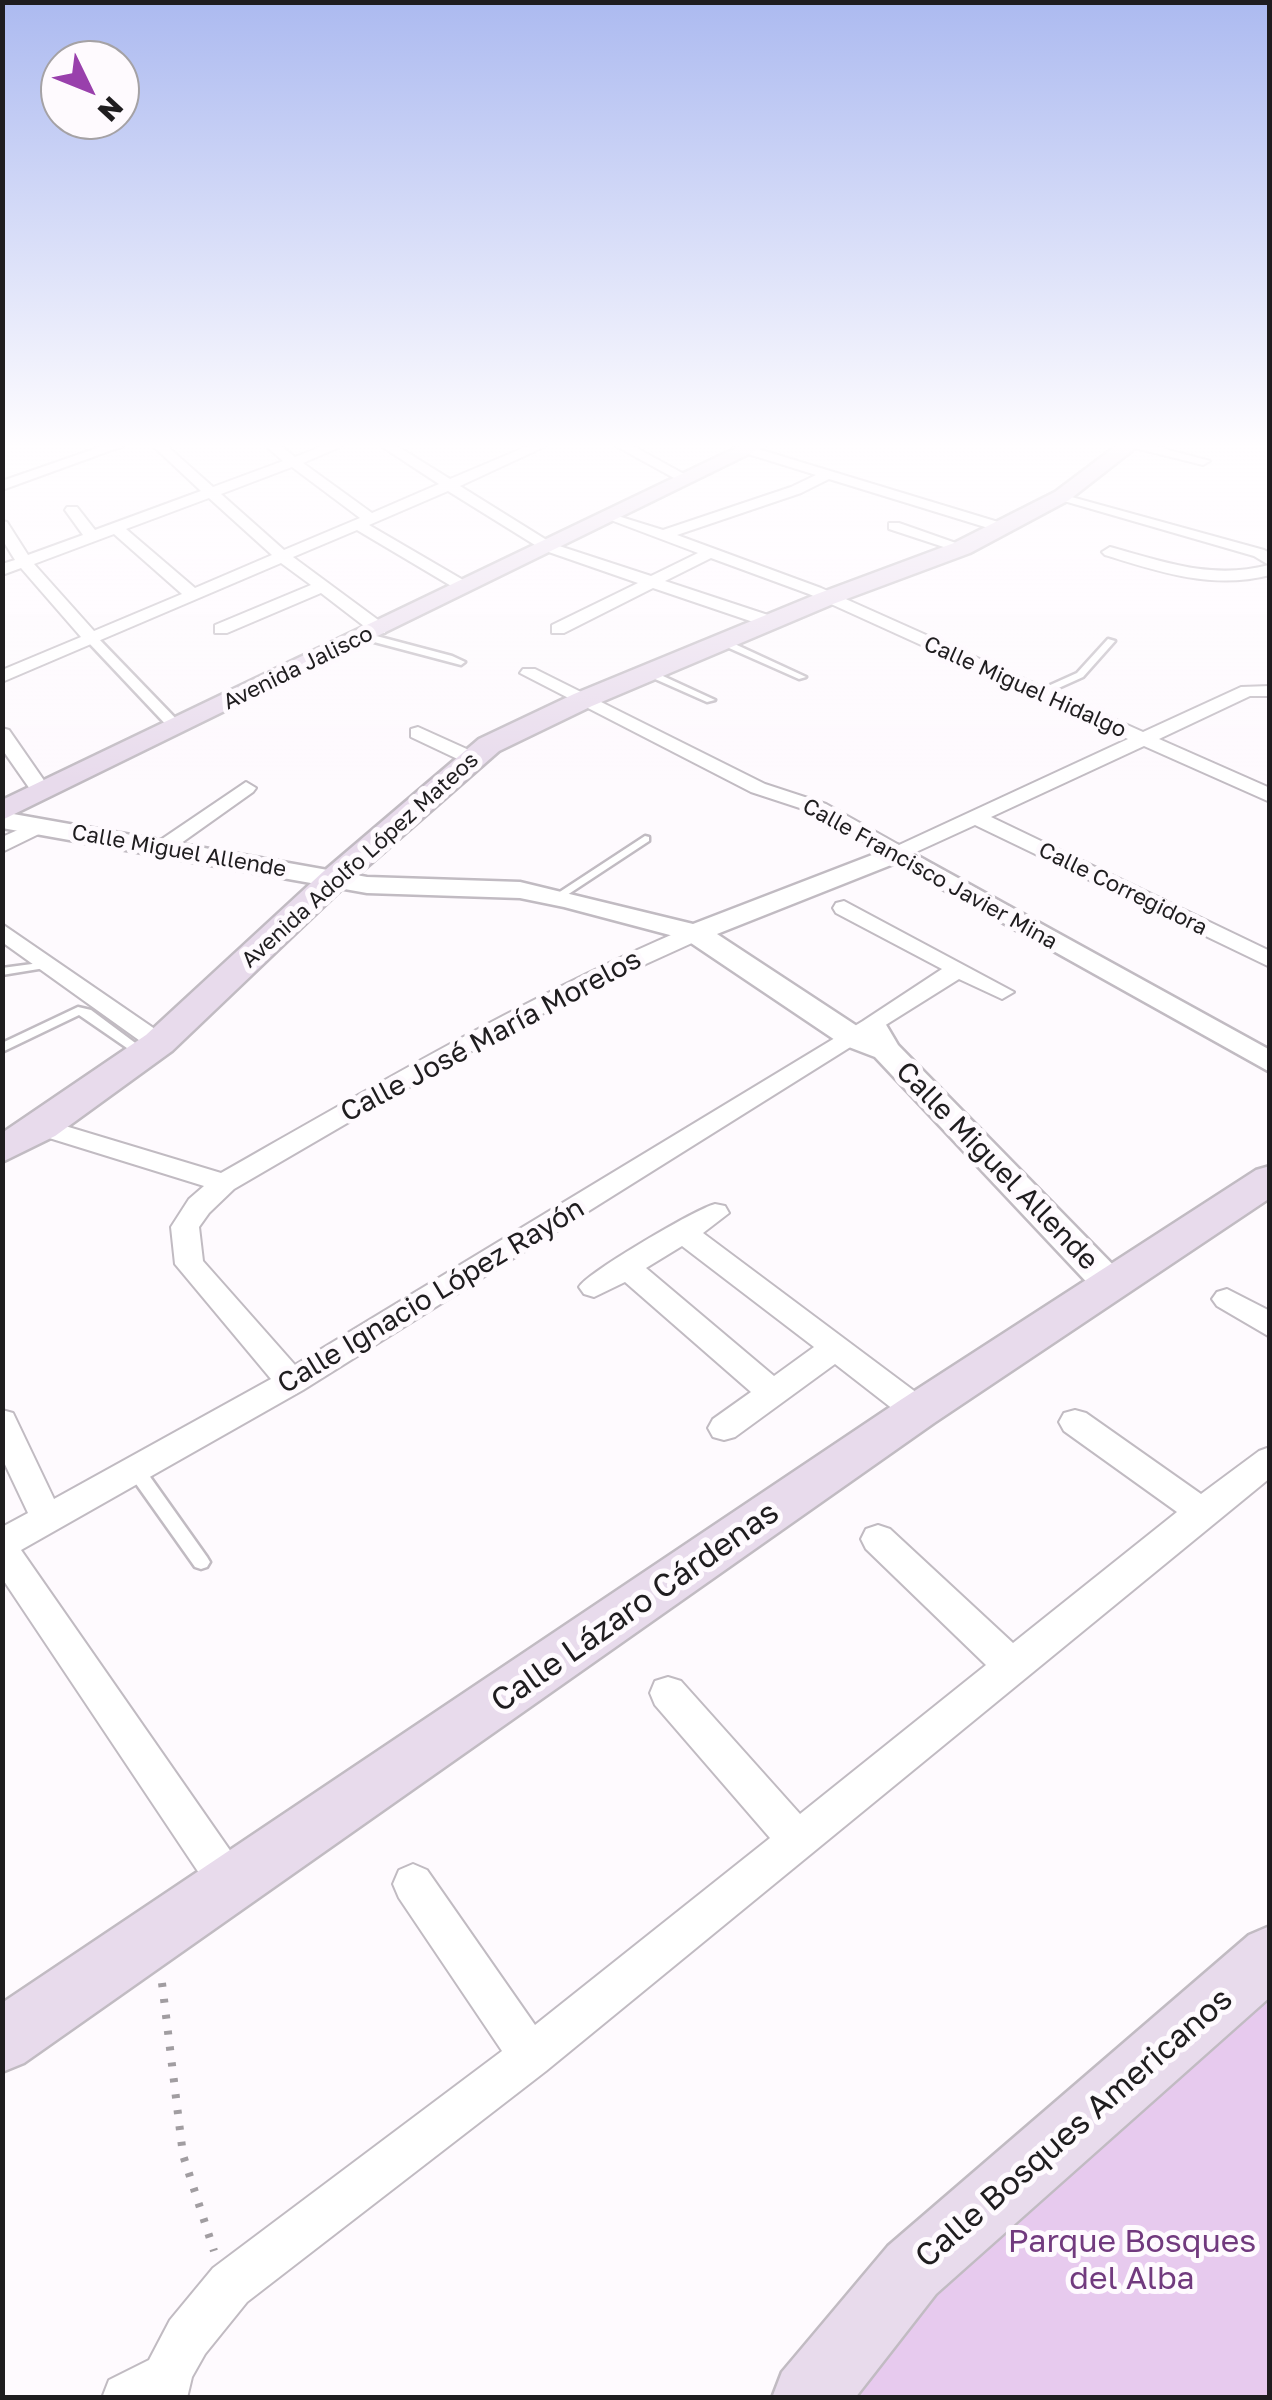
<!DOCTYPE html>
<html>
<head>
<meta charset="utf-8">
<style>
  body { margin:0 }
  #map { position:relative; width:1272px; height:2400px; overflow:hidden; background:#fefafe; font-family:"Golos Text",sans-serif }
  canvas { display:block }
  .frame { position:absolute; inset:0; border:5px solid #1f1d1f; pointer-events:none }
  .north { position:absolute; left:40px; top:40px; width:100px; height:100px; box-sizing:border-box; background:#fefafe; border:2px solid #a5a2a5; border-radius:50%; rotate:133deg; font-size:28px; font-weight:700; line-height:40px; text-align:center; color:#1f1d1f }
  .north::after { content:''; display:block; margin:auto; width:35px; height:45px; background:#9940ac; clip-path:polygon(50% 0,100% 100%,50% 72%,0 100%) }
</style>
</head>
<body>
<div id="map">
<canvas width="1272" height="2400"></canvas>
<div class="frame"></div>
<div class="north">N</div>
</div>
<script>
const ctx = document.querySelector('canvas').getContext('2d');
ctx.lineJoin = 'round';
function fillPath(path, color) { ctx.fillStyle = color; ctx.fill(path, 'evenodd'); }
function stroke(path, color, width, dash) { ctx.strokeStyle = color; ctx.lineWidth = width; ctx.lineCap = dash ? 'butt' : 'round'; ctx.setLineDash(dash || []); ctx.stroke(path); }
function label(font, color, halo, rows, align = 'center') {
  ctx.font = font + ' "Golos Text",sans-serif'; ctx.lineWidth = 10; ctx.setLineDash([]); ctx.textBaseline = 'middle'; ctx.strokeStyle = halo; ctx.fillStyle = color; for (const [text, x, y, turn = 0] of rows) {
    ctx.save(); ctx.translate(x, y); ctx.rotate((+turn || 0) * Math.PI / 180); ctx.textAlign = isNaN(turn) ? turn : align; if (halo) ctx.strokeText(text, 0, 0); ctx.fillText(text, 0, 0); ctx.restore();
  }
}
fillPath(new Path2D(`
  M1269,1956V2397L808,2398Z`), '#e7caee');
const service = new Path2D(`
  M365,633L452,656L465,662L461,665L374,642L361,636Z
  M1108,639L1115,641L1083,677L1043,695H1037V691L1077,673Z
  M720,640H726L806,677L799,679L720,644Z
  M646,671H652L715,700L707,702L646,675Z
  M645,836L649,837V841L561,899H553L552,897Z
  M47,962L53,965L51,967L2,975V968Z
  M78,1007L91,1010L150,1054L144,1058L140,1057L79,1015L2,1052V1043Z
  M135,1463L141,1464L207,1557L210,1562L207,1567L201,1569L195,1567L129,1474L127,1469L129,1464Z`);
const pedestrian = new Path2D(`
  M89,637H97L182,725V731H172L89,643Z`);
const minor = new Path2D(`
  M103,446H123L2,490V481Z
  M153,446H167L213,487L283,461L266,446H281L295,457L323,446H342L303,463L372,513L439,484L381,446H397L450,479L528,446H546L460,486L553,544L651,576L698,553L608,519V513L663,530L791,487L816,475L745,453L748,446L1008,525V531H998L829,479L801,493L677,535L821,588L1143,732L1241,687L1270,686V696H1250L1159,739L1270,788V802L1144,746L991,817L1270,951V967L975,825L905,857H891L812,812L751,792L520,673L523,669H535L765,784L826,804L899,845L1128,739L809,594L711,558L665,581L777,618V626H765L653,588L564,633H552V625L638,583L543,550L448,491L369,525L470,584V590H458L357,530L293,557L385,625V633H373L321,593L227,633H215V625L311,585L281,563L2,682V670L81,637L21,568L2,575V564L15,560L2,539V521L7,522L28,555L83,535L65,510L67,507H77L95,530L201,491ZM292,467L360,518L284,550L221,494ZM209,498L272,555L195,588L126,529ZM114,534L182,594L94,631L34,564Z
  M616,446H633L695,480L683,483Z
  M1127,446H1154L1210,461L1203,465Z
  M1057,493L1264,550L1270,553V575C1213,590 1159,572 1105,555L1102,552L1110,547C1165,562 1212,580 1269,565L1254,556L1057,499Z
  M889,523H899L970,548L962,553L889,529Z
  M418,727L480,755L483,759L473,765L466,763L411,737V729Z
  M2,728L9,730L52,792L49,796H35L32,792L2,749Z
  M246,782L256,788L253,792L170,851H156L153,847L156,843Z
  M38,821L48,827L45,831L2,852V837Z
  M844,901L1014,992L1002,999L959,979L303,1390L21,1550L245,1872L251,1886L245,1900L231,1906L217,1900L2,1578V1527L28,1513L2,1458V1410L13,1413L54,1499L271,1379L175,1264L171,1227L189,1199L204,1186L33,1133L29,1127L42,1119L221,1173C374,1086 525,997 687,928H703L706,933L703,938L582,993L464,1055L234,1189L209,1213L199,1227L203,1261L295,1365L863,1021L942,969L836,913L833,908L836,903Z
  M2,924L168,1038L171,1043L168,1048H150L2,942Z
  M715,1204L725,1206L729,1213L703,1233L929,1402L934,1411L929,1420L918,1423L907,1420L835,1364L735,1437L724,1440L713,1437L708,1428L713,1419L751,1392L625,1282L594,1297L584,1294L579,1287C588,1272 696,1209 715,1204ZM682,1246L814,1347L774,1376L646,1268Z
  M1227,1289L1270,1311V1337L1217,1306L1212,1299L1217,1292Z
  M1075,1410L1086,1413L1201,1494L1259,1451L1270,1447V1478L546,2071L247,2302L205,2354L192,2377L187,2398H102L109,2380L149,2360L170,2320L213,2268L502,2051L399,1898L393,1884L399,1870L413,1864L427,1870L535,2025L770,1838L655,1705L650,1693L655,1681L668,1677L681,1681L800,1814L986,1665L866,1549L861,1539L866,1529L878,1525L890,1529L1013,1643L1177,1512L1064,1431L1059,1422L1064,1413Z`);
const tertiary = new Path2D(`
  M2,812L367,877L520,882L693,924L898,845L1270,1050V1072L896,863L717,934L860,1028L874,1021L885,1023L898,1045L1121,1273L1126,1282L1121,1291L1108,1295L1095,1291L875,1057L841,1044L685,939L564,907L520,898L367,893L2,828Z`);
const secondary = new Path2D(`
  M740,446H765L2,820V800Z
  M1116,446H1138L1069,500L970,553L833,604L592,706L499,751L346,885L172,1051L55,1136L2,1162V1133L146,1035L324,871L479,739L574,694L817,594L954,543L1055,492Z
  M1270,1166V1198L934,1423L24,2063L2,2072V2003L902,1399L1256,1170Z
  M1270,1926V1997L936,2294L855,2398H772L782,2372L888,2246L1249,1935Z`);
stroke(service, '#c1bbc2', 5);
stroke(pedestrian, '#c1bbc2', 5);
stroke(minor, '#c1bbc2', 4);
stroke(tertiary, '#c1bbc2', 5);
stroke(secondary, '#c1bbc2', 5);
stroke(new Path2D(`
  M162,1983L183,2155L214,2251`), '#a19da1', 8, [4, 12]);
fillPath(service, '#fff');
fillPath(pedestrian, '#fff');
fillPath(minor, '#fff');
fillPath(tertiary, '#fff');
fillPath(secondary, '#e8dbec');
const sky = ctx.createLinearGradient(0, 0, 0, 782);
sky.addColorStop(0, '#acbaf0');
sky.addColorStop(0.57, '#fffdff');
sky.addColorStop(1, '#fffdff00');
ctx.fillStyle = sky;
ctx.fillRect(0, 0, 1272, 782);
label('22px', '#1f1d1f', '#fefafe', [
  ["Avenida Jalisco",298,668,-26],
  ["Calle Miguel Hidalgo",1025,687,24],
  ["Calle Miguel Allende",179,851,10],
  ["Avenida Adolfo López Mateos",360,860,-42],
  ["Calle Francisco Javier Mina",930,874,29],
  ["Calle Corregidora",1123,889,26]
]);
label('28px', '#1f1d1f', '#fefafe', [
  ["Calle José María Morelos",491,1036,-28],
  ["Calle Miguel Allende",997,1166,46],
  ["Calle Ignacio López Rayón",431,1296,-31]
]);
label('32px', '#1f1d1f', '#fefafe', [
  ["Calle Lázaro Cárdenas",635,1607,-35],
  ["Calle Bosques Americanos",1074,2128,-41]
]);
label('32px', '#713a7e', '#fefafe', [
  ["Parque Bosques",1132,2242],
  ["del Alba",1132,2279]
]);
</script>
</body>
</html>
